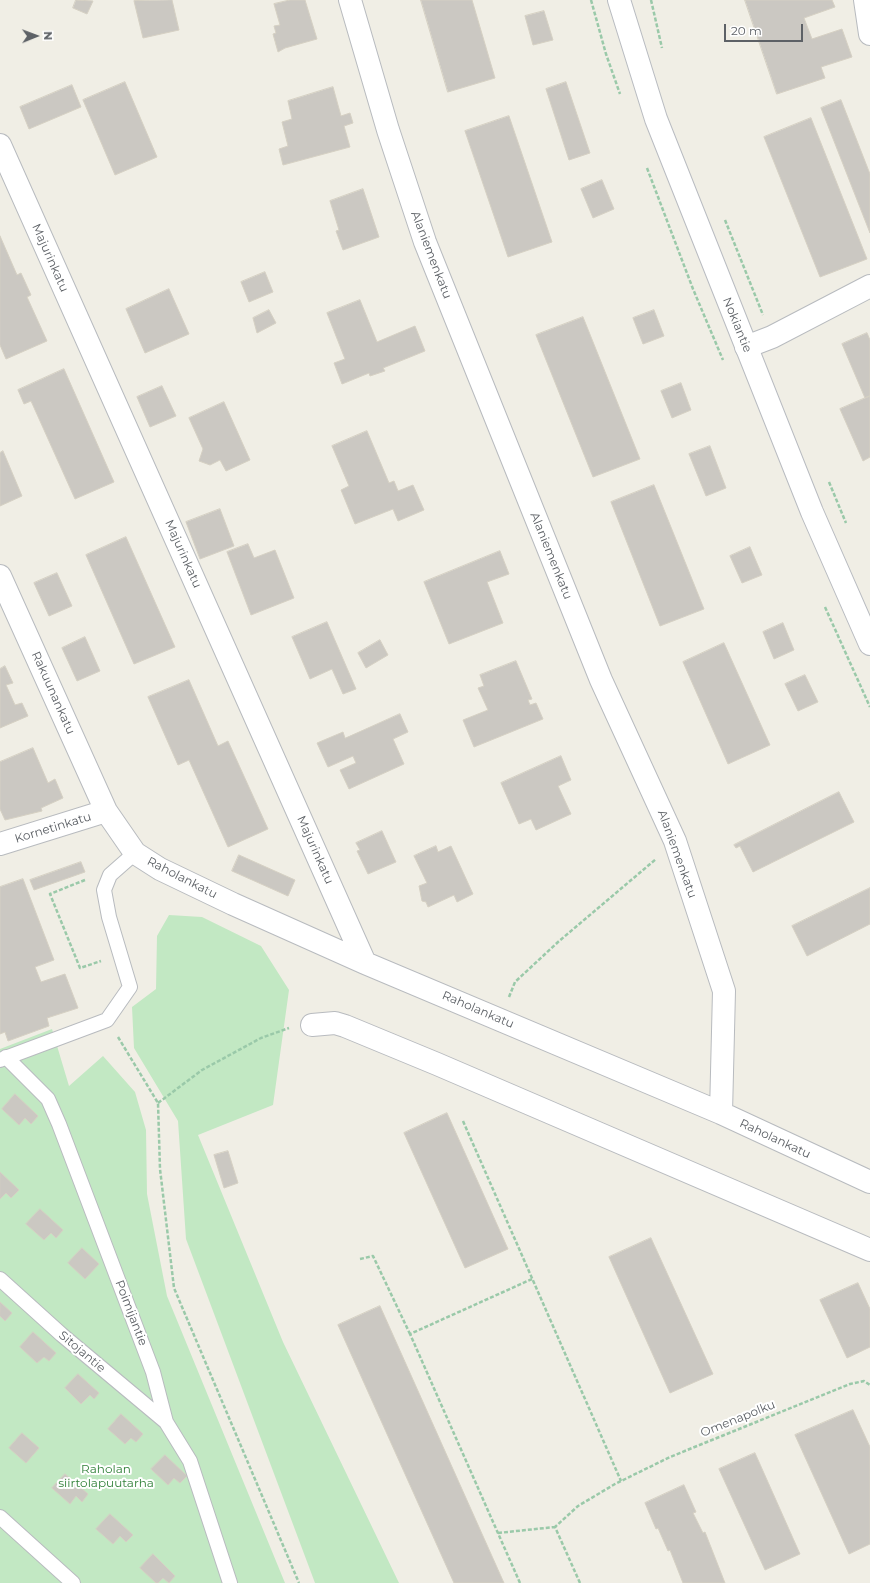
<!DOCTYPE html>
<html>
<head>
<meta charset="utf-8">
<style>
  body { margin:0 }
  #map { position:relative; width:870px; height:1583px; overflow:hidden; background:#f0eee5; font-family:Montserrat,sans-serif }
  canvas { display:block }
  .north { position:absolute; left:16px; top:16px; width:40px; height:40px; -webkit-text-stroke:3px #fff; paint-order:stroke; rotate:89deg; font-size:11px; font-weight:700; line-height:16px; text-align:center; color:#5d6166 }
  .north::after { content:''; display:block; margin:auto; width:14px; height:18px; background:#5d6166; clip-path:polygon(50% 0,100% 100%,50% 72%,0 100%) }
  .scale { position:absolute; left:724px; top:24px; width:79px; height:18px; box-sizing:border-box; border:2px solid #5d6166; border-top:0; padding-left:5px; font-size:12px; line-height:14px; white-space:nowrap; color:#5d6166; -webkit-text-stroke:3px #fff; paint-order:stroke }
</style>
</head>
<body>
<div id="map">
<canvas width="870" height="1583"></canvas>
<div class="north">N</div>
<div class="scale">20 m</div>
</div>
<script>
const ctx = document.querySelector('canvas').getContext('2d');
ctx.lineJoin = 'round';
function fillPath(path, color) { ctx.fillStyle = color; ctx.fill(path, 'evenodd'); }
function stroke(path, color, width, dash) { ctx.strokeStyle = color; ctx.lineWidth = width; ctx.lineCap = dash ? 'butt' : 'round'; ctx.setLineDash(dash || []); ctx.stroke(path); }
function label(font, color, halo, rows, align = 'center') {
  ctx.font = font + ' Montserrat,sans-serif'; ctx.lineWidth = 4; ctx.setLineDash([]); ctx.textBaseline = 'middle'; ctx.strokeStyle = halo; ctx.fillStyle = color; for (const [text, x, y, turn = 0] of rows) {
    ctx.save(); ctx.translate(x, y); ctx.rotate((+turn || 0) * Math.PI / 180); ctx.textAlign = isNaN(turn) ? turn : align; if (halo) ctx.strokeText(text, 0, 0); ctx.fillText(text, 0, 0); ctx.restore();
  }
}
fillPath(new Path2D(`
  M169,915L202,917L261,946L289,990L273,1105L198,1135L283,1342L399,1583H315L186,1239L178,1121L134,1048L132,1007L156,989L157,936Z
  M52,1029L69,1086L103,1056L135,1092L146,1130L147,1194L167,1296L285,1583H0V1049Z`), '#c2e8c3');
const building = new Path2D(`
  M76,0L93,1L87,14L73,8Z
  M172,0L179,30L143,38L134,1Z
  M290,0H305L317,39L285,48L278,52L273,34L276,33L274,26L280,25L274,4Z
  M421,0H472L495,78L448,92Z
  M745,0H832L835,7L804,18L812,39L842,29L852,57L821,67L825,78L777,94Z
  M544,11L553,40L533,45L525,16Z
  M125,82L157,157L115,175L83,100Z
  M566,82L590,153L569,160L546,89Z
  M72,85L81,107L29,129L20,107Z
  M333,87L341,116L350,113L353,123L344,126L350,147L283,165L279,149L288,146L282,122L292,119L288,101Z
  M841,100L870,174V233L821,108Z
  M509,116L552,242L508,257L465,131Z
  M811,118L867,259L820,277L764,137Z
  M602,180L614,209L593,218L581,189Z
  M363,189L379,237L343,250L336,231L339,230L330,201Z
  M0,236L17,275L21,273L31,295L27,297L47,341L6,359L0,345Z
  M265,272L273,292L249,302L241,282Z
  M169,289L189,334L145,353L126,309Z
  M360,300L377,342L415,326L425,351L383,368L385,371L370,376L369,373L342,384L334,363L345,359L327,313Z
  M269,310L276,323L257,333L253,318Z
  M654,310L664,336L643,344L633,318Z
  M583,317L640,459L593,477L536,335Z
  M867,333L870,340V396L865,398L842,344Z
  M64,369L114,482L75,499L31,401L24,404L18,390Z
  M681,383L691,410L672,418L661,391Z
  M162,386L176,416L150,427L137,397Z
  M870,396V457L863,461L840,409Z
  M224,402L250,460L226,471L220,460L210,465L199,461L203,449L189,418Z
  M367,431L389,483L394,481L398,491L413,485L424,510L398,521L393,509L355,524L341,490L349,486L332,446Z
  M710,446L726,488L706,496L689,454Z
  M3,451L22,496L0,506V453Z
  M654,485L704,609L660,626L611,502Z
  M220,509L234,546L200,559L186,522Z
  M126,537L175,647L134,664L86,555Z
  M248,544L254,558L275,550L294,598L251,615L227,552Z
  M750,547L762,575L742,583L730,556Z
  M500,551L509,574L487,582L503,623L449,644L424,582Z
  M57,573L72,606L49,616L34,583Z
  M327,622L356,689L343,694L332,669L310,679L292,637Z
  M783,623L794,650L774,659L763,632Z
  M85,637L100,671L77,681L62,648Z
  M380,640L388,655L366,668L358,653Z
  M724,643L770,745L728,764L683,662Z
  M516,661L532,699L528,700L530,705L536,703L543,719L474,747L463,720L488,710L478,688L484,686L480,675Z
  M5,666L13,683L6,685L15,705L22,703L28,716L0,728V669Z
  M805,675L818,702L798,711L785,684Z
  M189,680L218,746L228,741L268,829L228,847L189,760L178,765L148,697Z
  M400,714L408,732L393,739L404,764L349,789L340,770L356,763L353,756L328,767L317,743L343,732L345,738Z
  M33,748L48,783L55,779L63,798L41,808L42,811L5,820L0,809V762Z
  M561,756L571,780L558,786L571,814L536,830L531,819L519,824L501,783Z
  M839,792L854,822L753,872L740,846L736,848L734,845Z
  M382,831L396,862L368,874L357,851L360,850L356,843Z
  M436,846L438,852L451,846L473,894L457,902L454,895L428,907L426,902L422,901L419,886L427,883L414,856Z
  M239,855L295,880L288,896L232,871Z
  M81,862L85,872L34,890L30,880Z
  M23,879L54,960L35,967L41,982L65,974L78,1008L47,1018L49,1026L8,1041L5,1032L0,1034V887Z
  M870,888V924L807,956L792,926Z
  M15,1094L38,1116L31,1124L25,1118L19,1125L2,1109Z
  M447,1113L508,1249L465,1268L404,1133Z
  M228,1151L238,1183L224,1188L214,1155Z
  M0,1172L19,1190L11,1198L6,1193L0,1199Z
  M40,1209L63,1230L56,1238L51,1233L44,1240L26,1224Z
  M651,1238L713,1374L670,1393L609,1257Z
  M82,1248L99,1264L85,1279L68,1263Z
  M858,1283L870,1309V1347L847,1358L820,1300Z
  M0,1302L12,1313L5,1321L0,1316Z
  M380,1306L504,1583H454L338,1325Z
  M33,1332L56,1353L49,1361L44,1357L37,1363L20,1347Z
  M78,1374L99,1393L94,1399L90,1395L81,1404L65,1388Z
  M853,1410L870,1447V1544L849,1554L795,1435Z
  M121,1414L143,1434L136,1442L131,1438L125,1444L108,1429Z
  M22,1433L39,1448L26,1463L9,1448Z
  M755,1453L800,1554L765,1570L719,1469Z
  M165,1455L187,1476L180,1483L174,1478L168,1485L151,1469Z
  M65,1474L88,1494L82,1502L76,1496L70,1504L52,1488Z
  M684,1485L696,1512L693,1513L703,1533L705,1532L725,1583H683L670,1550L668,1551L658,1528L656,1529L645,1503Z
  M110,1514L133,1535L126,1542L120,1536L113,1544L96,1529Z
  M153,1554L175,1576L169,1583L163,1578L158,1583H156L140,1568Z`);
fillPath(building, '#cbc8c2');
stroke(building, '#d5d0c3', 1);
const lane = new Path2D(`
  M6,1057L48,1099L59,1124L153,1372L166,1422L190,1461L230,1583
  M0,1060L107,1020L130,987L109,917L104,890L110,875L135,853
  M0,1279L62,1335L166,1422
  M0,1517L73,1583`);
const street = new Path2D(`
  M350,0L388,130L425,242L601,680L675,841L724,991L721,1113
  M865,0L870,34
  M0,145L365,963
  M746,347L772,337L870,286
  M0,576L106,811L135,853L160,869L233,904L365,963L721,1113L870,1182
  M0,844L106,811
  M312,1025L335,1023L345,1026L437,1064L870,1250`);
const secondary = new Path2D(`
  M619,0L656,119L812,512L870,644`);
stroke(lane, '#b8bbbf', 16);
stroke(street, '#b8bbbf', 24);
stroke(secondary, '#b9bcc1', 24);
stroke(new Path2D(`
  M591,0L606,54L620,94
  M651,0L662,48
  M647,168L693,289L723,360
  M725,220L763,315
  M829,482L846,523
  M825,607L870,707
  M85,880L50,894L80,968L101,961
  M509,997L515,982L558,942L656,859
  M118,1037L158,1103L160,1169L174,1288L299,1583
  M158,1103L202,1070L261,1038L289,1028
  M463,1121L621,1481
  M360,1259L373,1256L410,1334
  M498,1533L555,1527
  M520,1583L410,1334L532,1279
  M580,1583L555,1527L578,1506L615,1484L670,1457L850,1384L864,1381L870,1385`), '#9ac9a9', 2.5, [4, 2]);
stroke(lane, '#fff', 14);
stroke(street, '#fff', 22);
stroke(secondary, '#fff', 22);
label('12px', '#5d6166', '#fff', [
  ["Alaniemenkatu",431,255,69],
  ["Majurinkatu",50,258,66],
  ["Nokiantie",737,325,68],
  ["Majurinkatu",183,554,66],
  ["Alaniemenkatu",551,556,68],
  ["Rakuunankatu",53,693,66],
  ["Kornetinkatu",53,828,-17],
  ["Majurinkatu",315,850,66],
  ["Alaniemenkatu",677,854,70],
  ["Raholankatu",182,878,27],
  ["Raholankatu",478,1010,23],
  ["Raholankatu",775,1139,25],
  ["Poimijantie",131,1313,69],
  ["Sitojantie",82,1352,40],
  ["Omenapolku",738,1419,-22]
]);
label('12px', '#318139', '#fff', [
  ["Raholan",106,1469],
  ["siirtolapuutarha",106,1483]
]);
</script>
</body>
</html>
